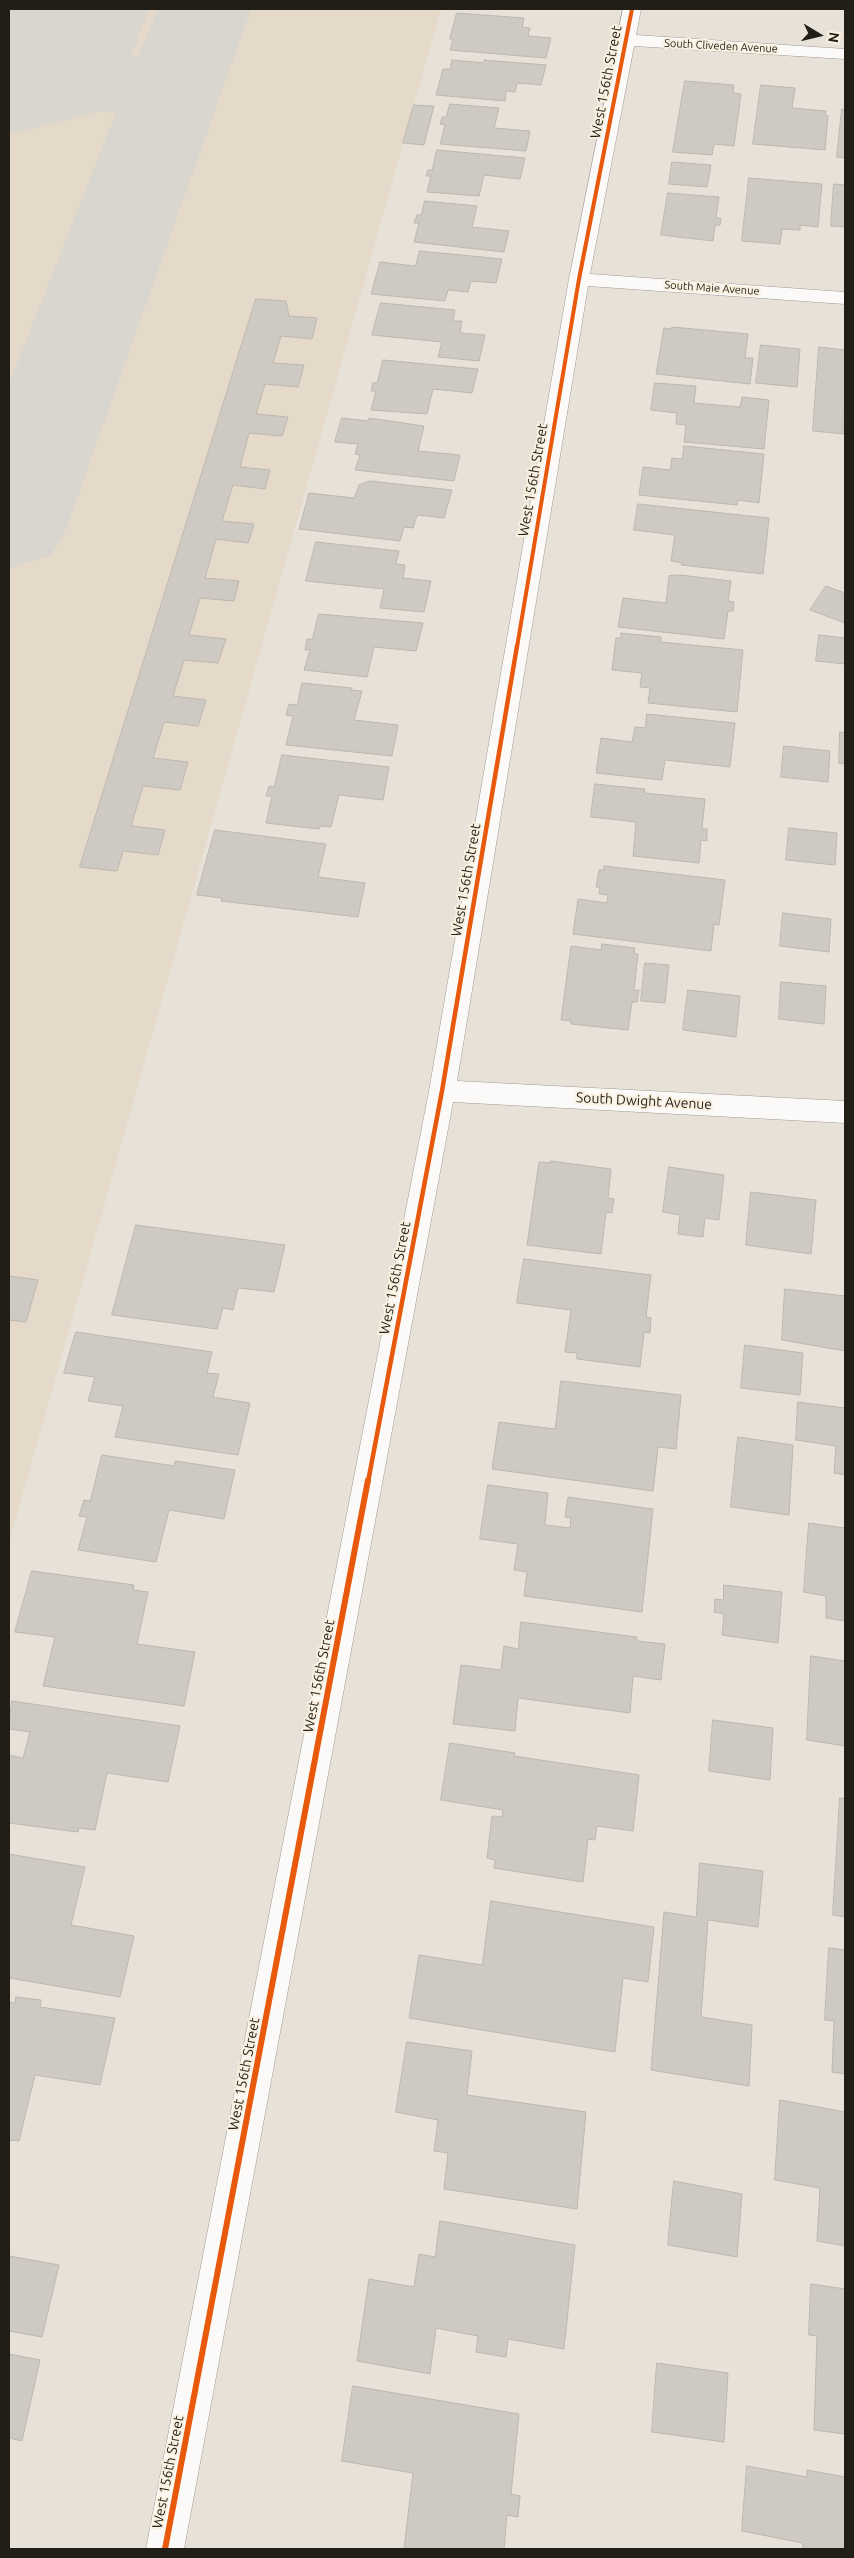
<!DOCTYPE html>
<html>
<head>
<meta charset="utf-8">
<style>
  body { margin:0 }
  #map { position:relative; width:854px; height:2558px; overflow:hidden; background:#e7e1d8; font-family:Ubuntu,sans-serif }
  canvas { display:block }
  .frame { position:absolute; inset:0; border:10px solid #211e18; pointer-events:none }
  .north { position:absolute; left:794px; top:10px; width:50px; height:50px; -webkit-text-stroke:4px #faf0df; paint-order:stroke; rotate:99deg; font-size:14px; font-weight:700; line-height:20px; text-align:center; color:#211e18 }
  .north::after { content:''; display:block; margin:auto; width:18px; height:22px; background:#211e18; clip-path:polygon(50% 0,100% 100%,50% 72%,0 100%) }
</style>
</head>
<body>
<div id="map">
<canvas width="854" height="2558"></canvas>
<div class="frame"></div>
<div class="north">N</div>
</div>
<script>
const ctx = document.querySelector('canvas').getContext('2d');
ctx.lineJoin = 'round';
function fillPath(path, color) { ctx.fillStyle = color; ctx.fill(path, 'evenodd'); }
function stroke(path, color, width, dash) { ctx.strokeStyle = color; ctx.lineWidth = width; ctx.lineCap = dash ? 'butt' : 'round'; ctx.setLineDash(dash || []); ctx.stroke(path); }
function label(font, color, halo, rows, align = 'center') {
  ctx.font = font + ' Ubuntu,sans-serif'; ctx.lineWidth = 4; ctx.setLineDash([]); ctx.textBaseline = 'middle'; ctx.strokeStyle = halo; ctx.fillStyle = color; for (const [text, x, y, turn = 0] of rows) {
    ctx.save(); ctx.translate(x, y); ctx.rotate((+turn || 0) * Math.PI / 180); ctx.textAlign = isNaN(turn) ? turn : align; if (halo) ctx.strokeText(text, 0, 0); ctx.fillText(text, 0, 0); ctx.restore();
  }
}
fillPath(new Path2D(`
  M9,9H441L9,1543Z`), '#e5dac9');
fillPath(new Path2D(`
  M158,9H251L66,529L50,556L9,568V384L116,113L9,104V46L138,57Z`), '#d9d5cf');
fillPath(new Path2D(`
  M9,9H149L128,63L93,113L9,134Z`), '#d9d5cf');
const building = new Path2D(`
  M457,13L524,18L522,27L530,28L528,36L551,38L546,58L450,50L453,39H450Z
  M452,60L484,63V60L546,65L541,85L517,83L515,92L506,91L505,101L436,95L443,69H450Z
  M685,81L734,85L733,93L741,94L734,146L714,144L712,155L673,152Z
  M761,85L795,88L792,108L826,111L825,115L828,116L825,150L753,144Z
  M450,104L499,108L494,128L530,131L526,151L440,144L445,125L440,124L442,117H446Z
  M414,105L434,106L424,145L403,143Z
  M842,109L845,110V158L837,157Z
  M437,150L525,158L520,179L484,175L479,196L427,192L431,176H426L428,170H432Z
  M672,162L711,165L707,187L669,184Z
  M749,178L822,184L818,227L800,225V230L782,229L780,244L742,241Z
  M834,184L845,185V227L831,226Z
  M668,193L719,197L716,218H721L720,225H715L713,241L661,235Z
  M425,201L477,206L472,227L509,231L504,252L414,242L419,223H414L417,215H421Z
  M420,251L502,259L496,283L471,281L468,292L448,290L445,301L371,294L380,262L415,266Z
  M256,299L286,301L289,316L317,318L312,339L281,336L273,363L304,365L298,387L265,384L256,414L288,417L282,436L249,433L240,467L270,470L265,489L233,485L222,521L254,524L248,543L216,539L205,578L239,581L234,601L200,598L189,635L226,639L218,663L184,660L173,696L206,700L198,726L164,722L153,758L188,762L180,790L143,786L131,826L165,830L158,855L123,851L117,871L80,867Z
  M381,303L455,310L453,321H462L460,333L485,335L479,361L438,357L442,342L372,335Z
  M672,327L748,334L745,358H753L750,384L656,374L664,328L672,329Z
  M761,345L800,349L797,387L756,383Z
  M819,347L845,350L844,434L813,431Z
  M383,360L478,369L472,393L433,389L427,414L371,410L376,391H371L373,383H377Z
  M655,383L696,386L694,403L740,407L742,397L769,400L764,449L684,442L686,425L676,424L677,413L651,410Z
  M342,418L368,421L369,418L424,426L418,451L460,455L454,481L355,470L360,455L355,454L358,444L335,442Z
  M684,446L764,454L759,503L738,500L737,505L639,495L643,467L670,470L672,458L682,459Z
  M370,481L452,490L444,518L417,515L413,528L404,527L400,541L299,529L309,493L354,498L359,485Z
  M638,504L769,518L763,574L681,565L682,563L671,561L675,535L634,530Z
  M316,542L399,551L396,564L405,565L403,578L431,581L424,612L380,608L384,589L306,581Z
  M680,575L731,581L728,601L734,602L733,611H728L724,639L618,627L623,598L666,603L669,576Z
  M826,586L845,593V623L810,610Z
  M319,614L423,623L416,651L374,647L367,677L304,670L310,650H305L307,639H312Z
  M621,633L661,637V642L743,650L737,712L648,703L650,688L640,687L642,673L612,670L616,638H621Z
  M819,635L845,638V664L816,661Z
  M302,683L352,688L351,690L362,691L354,720L398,725L392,756L286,745L293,716L286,715L289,704L297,705Z
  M647,714L735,723L730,767L665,760L662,780L596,773L601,738L632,742L635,727L645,728Z
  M840,732L845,733V764L839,763Z
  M784,746L830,751L828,782L781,777Z
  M282,755L389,767L383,800L339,795L331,827L320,826L319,829L266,823L272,796H266L269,786L274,787Z
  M595,784L645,789L644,793L705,799L702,829H707V841L701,840L699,863L633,856L636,822L591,817Z
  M789,828L837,833L835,865L786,860Z
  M215,830L326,844L318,877L365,883L358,917L221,901L222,898L197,895Z
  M604,866L725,880L719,925L714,924L711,951L573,934L578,899L607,903L608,895L599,894L600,887H596L599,870H604Z
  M783,913L831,919L829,952L780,946Z
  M602,944L635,948L634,953L638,954L634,990H639L637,1002H632L628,1030L571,1024V1021L561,1020L571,946L601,950Z
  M645,963L669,965L665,1003L641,1001Z
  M781,982L826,986L824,1024L779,1019Z
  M688,990L740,996L736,1037L683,1030Z
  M551,1161L611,1169L608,1198L614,1199L612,1213L606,1212L601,1254L527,1245L539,1162L550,1163Z
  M669,1167L724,1175L719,1220L705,1218L703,1237L678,1234L680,1215L663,1212Z
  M751,1192L816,1200L811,1254L746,1245Z
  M136,1225L285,1245L274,1292L238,1288L233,1310L223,1308L217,1329L112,1315Z
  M524,1259L651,1275L646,1317L651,1318L650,1333L644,1332L640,1367L577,1359V1353L565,1352L571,1310L517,1303Z
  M9,1276L38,1280L26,1322L9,1320Z
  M785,1289L845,1296V1351L782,1340Z
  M76,1332L212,1352L207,1373L219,1374L213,1397L250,1403L238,1455L115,1437L123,1406L88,1401L95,1377L64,1373Z
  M745,1345L803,1353L800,1395L741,1388Z
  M561,1381L681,1395L676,1449L658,1447L653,1491L492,1469L499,1422L555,1429Z
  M798,1402L845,1408V1475L834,1473L836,1446L796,1440Z
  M738,1437L793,1445L789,1515L731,1507Z
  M102,1455L174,1466L175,1461L235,1470L224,1519L169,1510L156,1562L78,1550L87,1517L79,1516L84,1500L90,1501Z
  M488,1485L548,1493L545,1525L570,1528L571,1518L565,1517L568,1497L653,1509L642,1612L524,1596L527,1572L514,1570L518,1544L480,1539Z
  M809,1523L845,1528V1621L826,1618V1596L804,1592Z
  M32,1571L134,1585L133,1590L148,1592L137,1644L195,1652L184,1706L43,1686L55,1637L15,1632Z
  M724,1585L782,1592L778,1643L722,1635L724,1614L714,1612L715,1599L723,1600Z
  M521,1622L637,1637V1641L665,1644L661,1680L633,1676L630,1713L518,1698L515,1731L453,1724L461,1665L501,1670L504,1646L518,1649Z
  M811,1656L845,1661V1746L807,1740Z
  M12,1701L180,1726L168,1782L107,1773L95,1830L79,1828L78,1832L9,1823V1755L23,1758L30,1732L9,1729Z
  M713,1720L773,1728L770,1780L709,1771Z
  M450,1743L515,1753L514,1756L639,1775L633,1831L597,1826L595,1840L588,1839L583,1882L494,1868L495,1860L487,1858L492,1816L502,1817L503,1810L441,1800Z
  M840,1798L845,1799V1917L833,1915Z
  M9,1854L85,1867L71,1925L134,1936L120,1997L9,1978Z
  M700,1863L763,1871L758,1927L708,1920L701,2017L752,2025L749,2086L651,2070L664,1912L696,1917Z
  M491,1901L654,1927L648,1982L623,1978L615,2052L409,2018L419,1955L482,1965Z
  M829,1948L845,1950V2074L832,2072L834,2021L825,2020Z
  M16,1997L41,2000L40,2007L115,2018L100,2085L35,2075L19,2141L9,2140V2002L15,2003Z
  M407,2042L472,2051L467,2095L586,2112L577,2209L444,2189L448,2153L434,2151L438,2120L396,2112Z
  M780,2100L845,2112V2246L817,2241L820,2188L775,2180Z
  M674,2181L742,2194L737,2257L668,2245Z
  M440,2221L575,2245L564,2349L508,2339L506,2357L476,2352L478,2336L436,2328L430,2374L357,2361L369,2279L414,2287L419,2254L435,2257Z
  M9,2256L59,2265L42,2337L9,2331Z
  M811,2284L845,2289V2434L814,2430L817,2336L809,2335Z
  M9,2354L40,2360L22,2441L9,2438Z
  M657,2363L728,2373L724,2442L652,2432Z
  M353,2386L519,2414L511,2494L520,2496L518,2517L507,2515L504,2549H404L413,2473L342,2461Z
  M747,2466L807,2477V2470L845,2477V2549H803V2543L742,2531Z`);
fillPath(building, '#cecac3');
stroke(building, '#bcb7b0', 1);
const street = new Path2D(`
  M623,9H641L636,35L845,49V59L634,46L590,274L845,292V304L588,286L457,1081L845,1101V1123L453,1102L184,2549H146L429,1091L569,279Z`);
stroke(street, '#9e9a93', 1);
fillPath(street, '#fbfaf9');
stroke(new Path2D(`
  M517,647L579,279L632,9`), '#e8590c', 4);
stroke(new Path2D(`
  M368,1482L442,1091L517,646`), '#e8590c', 4.5);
stroke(new Path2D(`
  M165,2549L368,1480`), '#e8590c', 6);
label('11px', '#211e18', '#faf0df', [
  ["South Cliveden Avenue",721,46,3],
  ["South Maie Avenue",712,288,4]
]);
label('14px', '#211e18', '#faf0df', [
  ["West 156th Street",606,82,-79],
  ["West 156th Street",533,480,-80],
  ["West 156th Street",466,880,-80],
  ["South Dwight Avenue",644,1101,3],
  ["West 156th Street",395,1278,-79],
  ["West 156th Street",319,1676,-79],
  ["West 156th Street",244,2074,-79],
  ["West 156th Street",168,2472,-79]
]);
</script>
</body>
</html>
